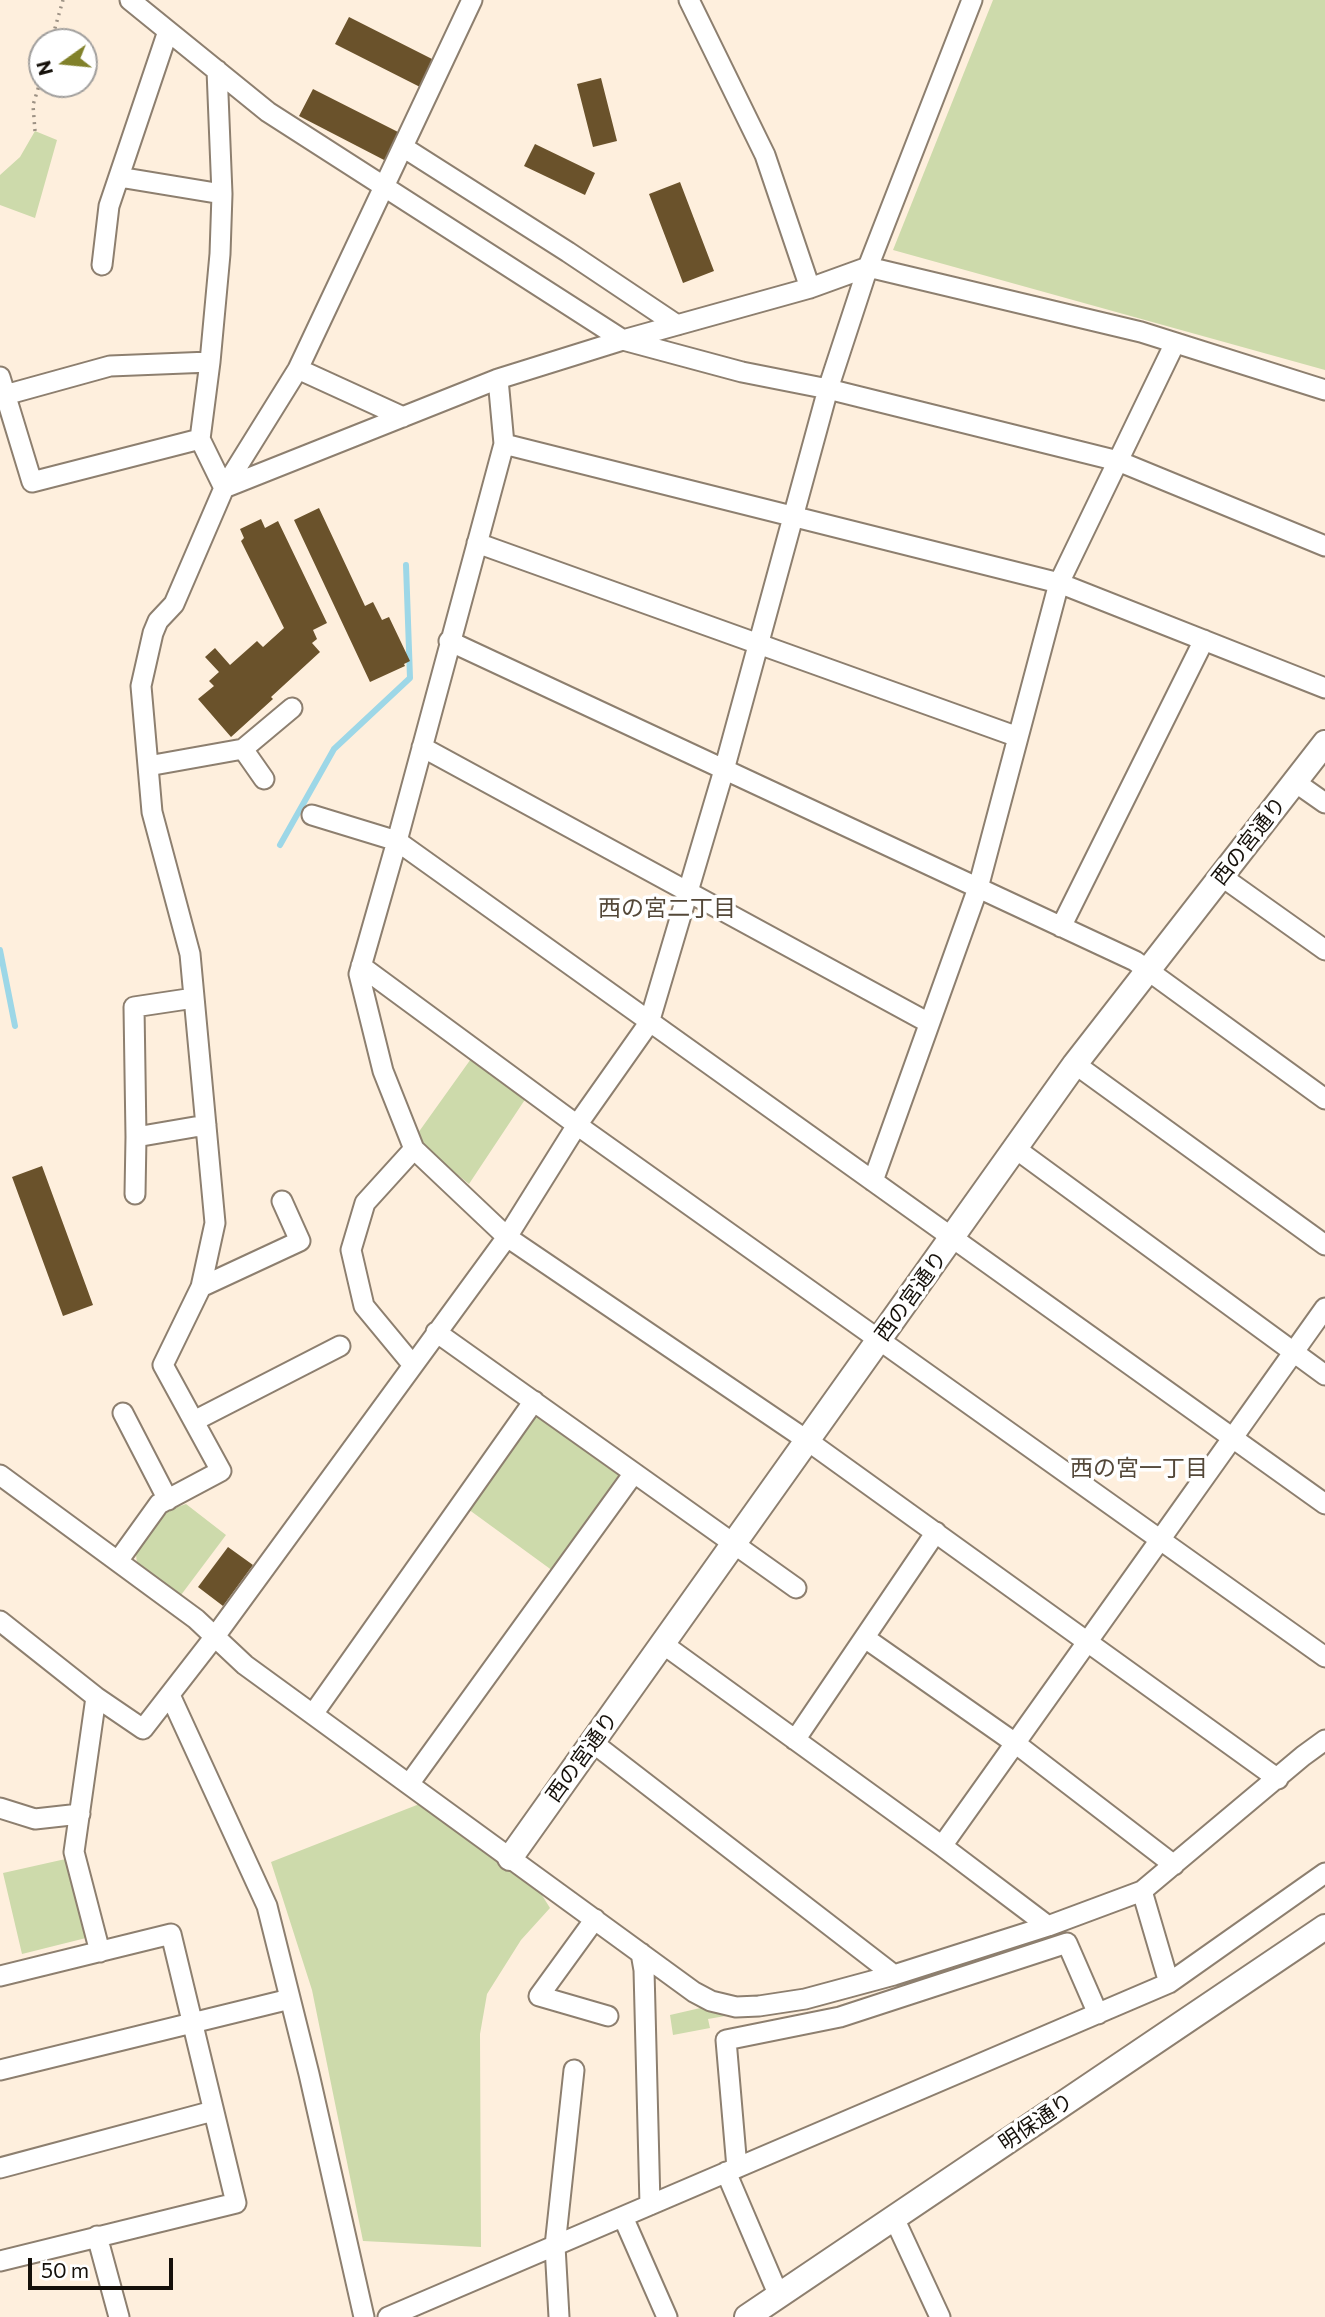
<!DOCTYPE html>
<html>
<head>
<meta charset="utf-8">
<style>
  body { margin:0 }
  #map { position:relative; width:1325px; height:2317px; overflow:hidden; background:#feefdd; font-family:Commissioner,sans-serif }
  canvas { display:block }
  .north { position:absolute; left:28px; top:28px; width:70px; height:70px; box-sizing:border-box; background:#fff; border:2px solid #a19f9d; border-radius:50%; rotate:255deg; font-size:19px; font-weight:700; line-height:28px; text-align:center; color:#15100a }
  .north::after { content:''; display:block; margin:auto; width:24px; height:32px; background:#81812a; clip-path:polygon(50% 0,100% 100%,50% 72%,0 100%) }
  .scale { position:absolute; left:28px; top:2258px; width:145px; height:32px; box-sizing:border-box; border:4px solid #15100a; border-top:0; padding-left:9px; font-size:21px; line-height:24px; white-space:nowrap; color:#15100a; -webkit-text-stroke:5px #fff; paint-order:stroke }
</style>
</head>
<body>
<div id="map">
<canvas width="1325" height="2317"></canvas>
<div class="north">N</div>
<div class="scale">50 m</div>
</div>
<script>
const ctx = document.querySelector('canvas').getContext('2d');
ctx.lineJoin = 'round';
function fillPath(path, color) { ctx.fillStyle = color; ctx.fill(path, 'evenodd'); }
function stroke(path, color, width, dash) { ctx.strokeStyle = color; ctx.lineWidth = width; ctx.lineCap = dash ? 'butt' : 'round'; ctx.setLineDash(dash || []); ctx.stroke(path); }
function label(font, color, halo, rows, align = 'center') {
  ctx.font = font + ' Commissioner,"Noto Sans JP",sans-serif'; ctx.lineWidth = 7; ctx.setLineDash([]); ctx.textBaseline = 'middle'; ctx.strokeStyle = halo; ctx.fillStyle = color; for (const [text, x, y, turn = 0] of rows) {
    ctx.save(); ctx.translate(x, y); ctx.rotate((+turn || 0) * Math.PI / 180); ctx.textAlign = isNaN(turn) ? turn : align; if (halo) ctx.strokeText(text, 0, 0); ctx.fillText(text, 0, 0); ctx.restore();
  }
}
fillPath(new Path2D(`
  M993,0H1325V370L893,250Z
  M35,131L57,140L35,218L0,205V175L20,157Z
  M473,1056L528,1095L469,1184L424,1148L418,1133Z
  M545,1414L619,1470L620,1480L553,1571L468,1509L530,1418Z
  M186,1504L226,1535L181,1595L137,1565L136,1554L166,1511Z
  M422,1803L540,1892L550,1908L521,1940L487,1994L480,2034L481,2247L363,2241L312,1990L271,1862Z
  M70,1858L90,1937L22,1954L3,1873Z
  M709,2006L731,2015L708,2019L710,2028L673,2035L670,2015Z`), '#cddaab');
stroke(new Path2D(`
  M280,845L334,749L410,678L406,565
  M0,950L15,1026`), '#9dd7e7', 6);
fillPath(new Path2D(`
  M349,17L436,61L422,88L335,44Z
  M601,78L617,141L593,147L577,84Z
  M313,89L400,133L386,161L299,116Z
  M535,144L595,173L585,195L524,166Z
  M680,182L714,271L683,283L649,194Z
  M319,508L365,606L373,602L382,620L389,617L410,661L404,664L405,666L370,682L294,520Z
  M261,519L265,528L278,521L327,623L313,630L317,639L312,643L320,652L271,697L273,699L231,737L198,699L214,686L209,681L219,672L205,657L215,648L230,665L257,641L263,647L284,628L241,541L244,538L240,529Z
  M42,1166L93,1305L63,1316L12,1177Z
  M228,1547L253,1565L223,1606L198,1587Z`), '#6a522b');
const minor = new Path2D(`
  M130,0L268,112L623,340L742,372L828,389L1118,461L1325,546
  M689,0L765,155L810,288
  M217,70L222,194L220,254L210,362L200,439L224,488
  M403,147L568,252L677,325
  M119,177L222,194
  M102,265L109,206L168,31
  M298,369L403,417
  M0,377L32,482L200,439
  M498,379L504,444L397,841L359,974L383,1071L414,1149L507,1237L577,1125L649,1023L724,770L828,389L868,267L972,0
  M5,395L110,366L210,362
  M504,444L1059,583L1325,688
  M224,488L298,369L472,0
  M477,543L1018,737
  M449,641L1135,961L1325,1099
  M422,747L929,1023
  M243,749L264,779
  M148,766L243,749L292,708
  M1295,782L1325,803
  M312,815L397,841L1325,1504
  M1221,876L1325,950
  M1061,927L1204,640
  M361,966L577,1125L1325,1657
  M194,998L134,1007L136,1137L206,1125
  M1075,1064L1325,1245
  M1016,1149L1325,1375
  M873,1181L978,888L1059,583L1175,343
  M135,1194L136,1137
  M201,1287L300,1241L282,1201
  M436,1332L796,1588
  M412,1364L364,1306L351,1250L365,1203L414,1149
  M123,1413L168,1500
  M194,1421L340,1346
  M0,1475L196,1619L245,1665L694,1992L711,2001L736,2007L759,2006L805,1999L894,1975L1048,1926L1142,1891L1303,1756L1325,1740
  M118,1561L159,1504L221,1471L163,1365L201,1287L215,1223L190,954L152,812L141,686L153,633L158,621L174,604L224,488L498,379L623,340L810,288L868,267L1141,332L1325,390
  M0,1621L96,1697L143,1729L216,1635L507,1237L808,1441L1278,1779
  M865,1638L1015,1743L1174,1865
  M663,1644L942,1846L1048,1926
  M170,1695L267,1906L309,2074L364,2317
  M96,1697L74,1852L100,1952
  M313,1714L534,1401
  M795,1740L936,1532
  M592,1742L894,1975
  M409,1784L634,1473
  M0,1808L35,1819L80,1814
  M942,1846L1325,1308
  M1142,1891L1169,1983
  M595,1919L539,1996L608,2016
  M641,1953L644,1970L650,2205
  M0,1976L171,1934L236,2203L0,2261
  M0,2070L290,1999
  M0,2168L213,2111
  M737,2168L726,2040L840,2017L1067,1943L1098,2014
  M726,2172L779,2296
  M623,2217L667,2317
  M894,2218L940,2317
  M97,2236L119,2317
  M388,2317L1169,1983L1325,1873
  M559,2317L555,2246L574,2070`);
const tertiary = new Path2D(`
  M510,1858L1075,1064L1325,743
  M747,2317L1325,1927`);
stroke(minor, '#8d7f6f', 23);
stroke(tertiary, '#8d7f6f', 28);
stroke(new Path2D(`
  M51,42L63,0
  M35,131L33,105L42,76`), '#9c9184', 3.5, [2, 5]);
stroke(minor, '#fff', 19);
stroke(tertiary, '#fff', 24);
label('21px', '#15100a', '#fff', [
  ["西の宮通り",1249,841,-52],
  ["西の宮通り",911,1296,-54],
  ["西の宮通り",582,1757,-54],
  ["明保通り",1036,2122,-34]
]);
label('23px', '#544839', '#fff', [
  ["西の宮二丁目",667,908],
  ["西の宮一丁目",1139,1468]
]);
</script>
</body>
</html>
